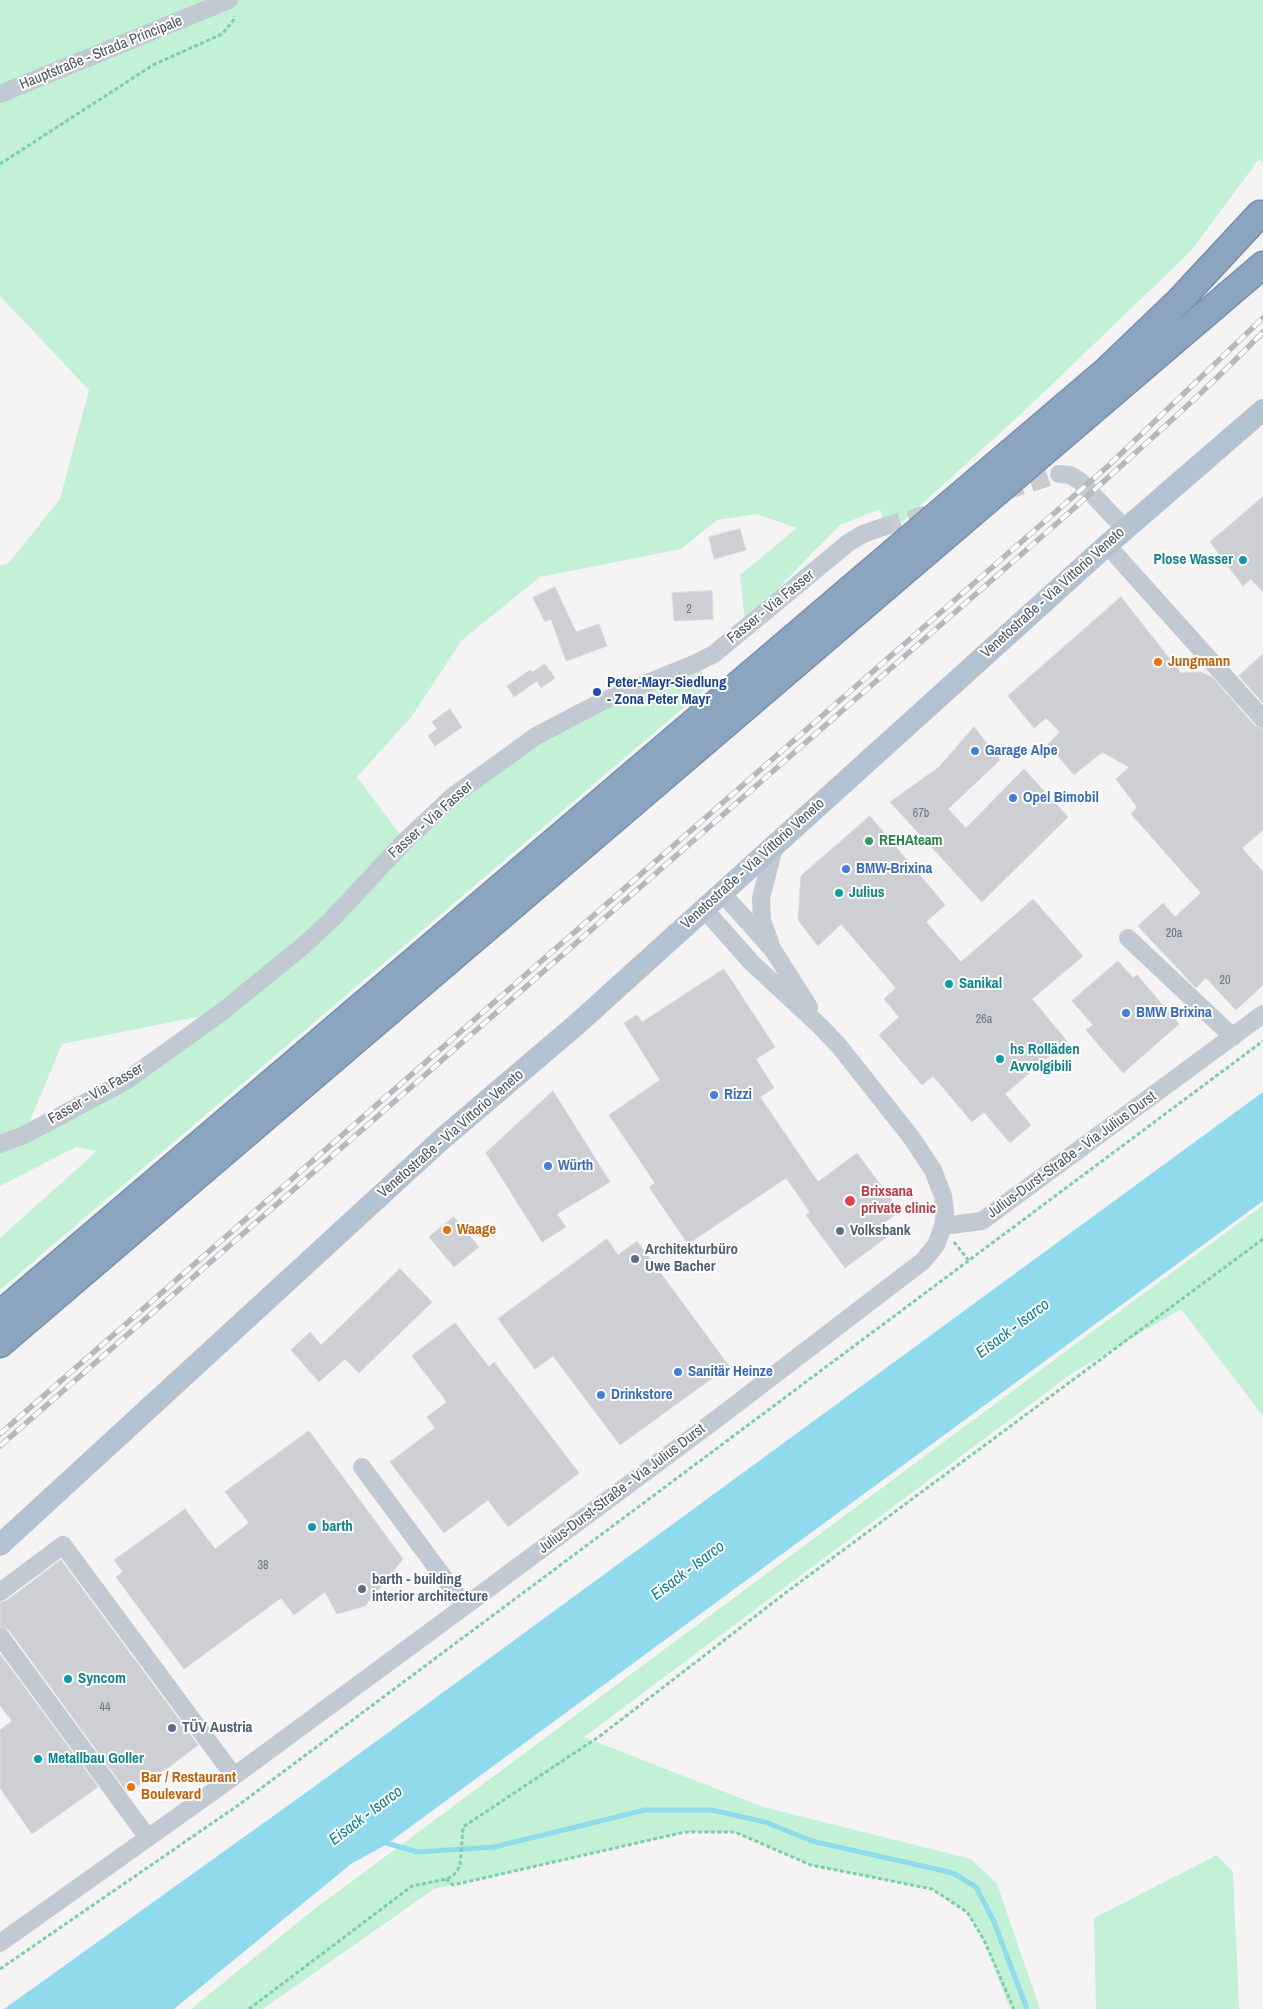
<!DOCTYPE html>
<html>
<head>
<meta charset="utf-8">
<style>
  body { margin:0 }
  canvas { display:block; background:#f5f3f3 }
</style>
</head>
<body>
<canvas width="1263" height="2009"></canvas>
<script>
const ctx = document.querySelector('canvas').getContext('2d');
ctx.lineJoin = 'round';
function fillPath(path, color) { ctx.fillStyle = color; ctx.fill(path, 'evenodd'); }
function stroke(path, color, width, dash) { ctx.strokeStyle = color; ctx.lineWidth = width; ctx.lineCap = dash ? 'butt' : 'round'; ctx.setLineDash(dash || []); ctx.stroke(path); }
function label(font, color, halo, rows, align = 'center') {
  ctx.font = font + ' "Archivo Narrow",sans-serif'; ctx.lineWidth = 4; ctx.setLineDash([]); ctx.textBaseline = 'middle'; ctx.strokeStyle = halo; ctx.fillStyle = color; for (const [text, x, y, turn = 0] of rows) {
    ctx.save(); ctx.translate(x, y); ctx.rotate((+turn || 0) * Math.PI / 180); ctx.textAlign = isNaN(turn) ? turn : align; if (halo) ctx.strokeText(text, 0, 0); ctx.fillText(text, 0, 0); ctx.restore();
  }
}
fillPath(new Path2D(`
  M0,0H1263V163L1259,159L1191,251L1023,412L888,535L880,509L840,525L745,622L740,575L797,528L756,514L717,520L681,549L540,577L462,640L412,716L357,777L405,841L536,736L696,663L710,685L0,1290V1238L97,1151L76,1147L0,1186V1148L24,1136L221,1012L62,1044L24,1135L0,1144V565L8,564L60,499L89,390L0,296Z
  M1263,1205V1416L1181,1309L1071,1374L584,1737L763,1807L971,1859L997,1884L1040,2009H1010L984,1940L967,1912L932,1889L811,1865L735,1832H685L434,1889L263,2009H191L312,1911Z
  M1217,1855L1233,1872L1239,2009H1096L1094,1918Z`), '#c3f1d5');
fillPath(new Path2D(`
  M1263,1092V1201L387,1844L351,1864L174,2009H4L311,1789Z`), '#90daee');
stroke(new Path2D(`
  M383,1842L417,1852L494,1847L645,1810H712L765,1822L812,1841L953,1873L976,1887L994,1922L1027,2009`), '#90daee', 5);
const building = new Path2D(`
  M1263,497V592L1251,579L1243,586L1210,542Z
  M740,529L746,550L714,559L709,537Z
  M555,587L576,632L599,624L607,646L566,661L551,619L545,622L533,598Z
  M712,591L713,619L674,621L672,593Z
  M1121,597L1181,673L1200,672L1212,677L1255,726L1263,729V830L1242,848L1263,872V985L1236,1010L1206,978L1196,988L1138,926L1163,903L1175,917L1201,893L1131,814L1137,807L1116,779L1129,767L1102,752L1074,775L1048,744L1060,732L1046,718L1034,728L1008,696Z
  M1263,654V703L1239,676Z
  M545,664L555,678L541,688L537,681L514,697L507,686L530,670L532,672Z
  M450,709L462,727L435,746L428,736L437,729L432,722Z
  M974,727L1000,760L948,809L966,828L1024,769L1068,817L982,902L890,802L939,767Z
  M870,816L945,905L926,922L961,962L1033,899L1083,956L1032,999L1067,1041L1005,1094L1031,1125L1010,1143L984,1112L972,1122L933,1076L922,1085L879,1035L899,1017L884,999L896,988L841,924L818,946L798,920L801,876Z
  M1118,961L1133,978L1137,975L1179,1024L1123,1073L1086,1030L1093,1025L1072,1001Z
  M724,969L775,1047L756,1059L774,1088L760,1097L818,1182L857,1153L900,1211L883,1224L891,1234L845,1268L806,1215L810,1212L786,1178L688,1244L649,1187L655,1183L609,1115L660,1080L624,1023L637,1015L642,1022Z
  M553,1091L610,1182L557,1214L566,1227L542,1242L486,1153Z
  M454,1217L479,1247L454,1267L429,1237Z
  M607,1239L618,1255L637,1241L729,1366L620,1445L553,1356L535,1369L498,1319Z
  M400,1269L432,1302L359,1373L345,1359L319,1382L291,1350L310,1332L321,1345Z
  M455,1323L489,1367L494,1362L579,1473L508,1527L488,1500L444,1533L390,1462L435,1428L427,1417L447,1402L412,1356Z
  M309,1431L403,1559L365,1606L337,1614L325,1592L294,1615L281,1598L184,1669L116,1577L123,1572L114,1560L185,1509L215,1549L249,1523L225,1492Z
  M61,1560L198,1745L169,1767L127,1792L9,1630L0,1626V1602L6,1601Z
  M0,1654L98,1787L32,1834L0,1788V1730L12,1721L0,1705Z`);
fillPath(building, '#cdcfd5');
stroke(building, '#d7d9de', 1);
stroke(new Path2D(`
  M1005,491L1059,474
  M883,527L934,512`), '#caccce', 18, [18, 9]);
const highway = new Path2D(`
  M0,1314L1107,370L1180,300L1260,214
  M0,1344L1263,265`);
stroke(highway, '#7690ad', 29);
stroke(new Path2D(`
  M0,164L153,65L222,34L233,21L234,16
  M954,1242L969,1261
  M446,1879L453,1885L685,1832H735L811,1865L932,1889L967,1912L984,1940L1014,2009
  M0,1969L240,1804L1263,1041
  M249,2009L412,1886L446,1879L453,1876L460,1866L463,1827L600,1736L788,1591L1263,1239`), '#7ad0a6', 3, [4, 2.5]);
stroke(new Path2D(`
  M0,94L229,0
  M1059,474L1070,475L1080,481L1125,529
  M1107,545L1263,719
  M722,893L773,950L809,1007
  M1128,938L1233,1037
  M770,942L762,921L761,898L775,844
  M0,1144L24,1135L126,1081L223,1011L303,946L332,919L405,841L453,796L536,736L603,701L696,663L714,654L848,543L863,534L883,527
  M943,1226L982,1221L1263,1014
  M362,1467L465,1606
  M0,1592L63,1545L234,1776
  M0,1636L148,1838
  M0,1943L218,1788L465,1606L718,1418L923,1261L936,1245L943,1226L945,1211L943,1196L933,1170L911,1137L839,1046L821,1027L752,963L704,909`), '#c1cad2', 18);
stroke(new Path2D(`
  M0,1545L442,1139L576,1025L1107,545L1263,410`), '#b3c2d1', 22);
stroke(highway, '#8ba5c1', 26);
const rail = new Path2D(`
  M0,1434L1107,467L1263,318
  M0,1446L1071,511C1136,452 1202,395 1263,332`);
stroke(rail, '#b5b8bd', 5.5);
stroke(rail, '#fff', 4, [11]);
for (const [x, y, r, color] of [
  [1243,560,5,"#0f9aa8"],
  [1158,662,5,"#e8710a"],
  [597,692,5,"#1a4fb4"],
  [975,751,5,"#3f7fe0"],
  [1013,798,5,"#3f7fe0"],
  [869,841,5,"#2e9e5b"],
  [846,869,5,"#3f7fe0"],
  [839,893,5,"#0f9aa8"],
  [949,984,5,"#0f9aa8"],
  [1126,1013,5,"#3f7fe0"],
  [1000,1059,5,"#0f9aa8"],
  [714,1095,5,"#3f7fe0"],
  [548,1166,5,"#3f7fe0"],
  [850,1201,6,"#e0444e"],
  [447,1230,5,"#e8710a"],
  [840,1231,5,"#5c6f8a"],
  [635,1259,5,"#5c6f8a"],
  [678,1372,5,"#3f7fe0"],
  [601,1395,5,"#3f7fe0"],
  [312,1527,5,"#0f9aa8"],
  [362,1589,5,"#5c6f8a"],
  [68,1679,5,"#0f9aa8"],
  [172,1728,5,"#5c6f8a"],
  [38,1759,5,"#0f9aa8"],
  [131,1787,5,"#e8710a"]
]) { const dot = new Path2D(); dot.arc(x, y, r, 0, 2 * Math.PI); ctx.fillStyle = color; ctx.fill(dot); stroke(dot, '#fff', 2); }
label('12px', '#6b747e', null, [
  ["2",689,610],
  ["67b",921,814],
  ["20a",1174,934],
  ["20",1225,981],
  ["26a",984,1020],
  ["38",263,1566],
  ["44",105,1708]
]);
label('15px', '#4a5661', '#fff', [
  ["Hauptstraße - Strada Principale",101,53,-22],
  ["Venetostraße - Via Vittorio Veneto",1053,593,-42],
  ["Fasser - Via Fasser",771,607,-39],
  ["Fasser - Via Fasser",431,820,-42],
  ["Venetostraße - Via Vittorio Veneto",753,864,-42],
  ["Fasser - Via Fasser",96,1094,-30],
  ["Venetostraße - Via Vittorio Veneto",451,1134,-41],
  ["Julius-Durst-Straße - Via Julius Durst",1072,1155,-36],
  ["Julius-Durst-Straße - Via Julius Durst",622,1489,-37]
]);
label('bold 15px', '#0d838f', '#fff', [
  ["Plose Wasser",1233,560,"right"],
  ["Julius",849,893],
  ["Sanikal",959,984],
  ["hs Rolläden",1010,1050],
  ["Avvolgibili",1010,1067],
  ["barth",322,1527],
  ["Syncom",78,1679],
  ["Metallbau Goller",48,1759]
], 'left');
label('bold 15px', '#c56008', '#fff', [
  ["Jungmann",1168,662],
  ["Waage",457,1230],
  ["Bar / Restaurant",141,1778],
  ["Boulevard",141,1795]
], 'left');
label('bold 15px', '#164399', '#fff', [
  ["Peter-Mayr-Siedlung",607,683],
  ["- Zona Peter Mayr",607,700]
], 'left');
label('bold 15px', '#366cbe', '#fff', [
  ["Garage Alpe",985,751],
  ["Opel Bimobil",1023,798],
  ["BMW-Brixina",856,869],
  ["BMW Brixina",1136,1013],
  ["Rizzi",724,1095],
  ["Würth",558,1166],
  ["Sanitär Heinze",688,1372],
  ["Drinkstore",611,1395]
], 'left');
label('bold 15px', '#27864d', '#fff', [
  ["REHAteam",879,841]
], 'left');
label('bold 15px', '#be3a42', '#fff', [
  ["Brixsana",861,1192],
  ["private clinic",861,1209]
], 'left');
label('bold 15px', '#4e5e75', '#fff', [
  ["Volksbank",850,1231],
  ["Architekturbüro",645,1250],
  ["Uwe Bacher",645,1267],
  ["barth - building",372,1580],
  ["interior architecture",372,1597],
  ["TÜV Austria",182,1728]
], 'left');
label('italic 16px', '#0c7c9b', '#fff', [
  ["Eisack - Isarco",1013,1329,-37],
  ["Eisack - Isarco",688,1571,-37],
  ["Eisack - Isarco",366,1816,-37]
]);
</script>
</body>
</html>
